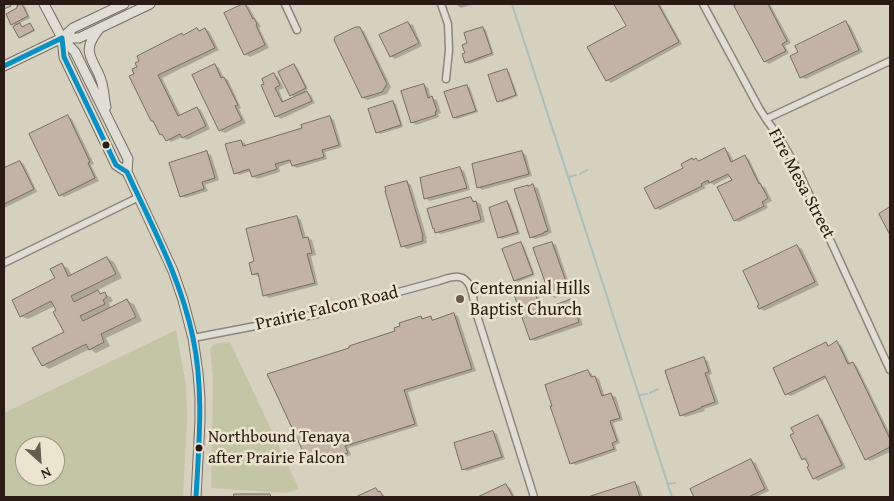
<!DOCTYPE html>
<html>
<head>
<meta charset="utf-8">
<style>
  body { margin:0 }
  #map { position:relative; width:894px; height:501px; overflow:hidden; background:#d6d0bf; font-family:"Gentium Book Plus",serif }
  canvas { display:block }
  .frame { position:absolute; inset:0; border:5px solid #2b1b15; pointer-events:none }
  .north { position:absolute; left:15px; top:436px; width:50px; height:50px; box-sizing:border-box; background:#ebe4cf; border:1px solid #9e9485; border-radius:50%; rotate:154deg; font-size:14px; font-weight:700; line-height:20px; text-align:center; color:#2b1b15 }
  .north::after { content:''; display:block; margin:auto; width:18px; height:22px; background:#675a50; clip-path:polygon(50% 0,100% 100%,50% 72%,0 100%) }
</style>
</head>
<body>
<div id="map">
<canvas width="894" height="501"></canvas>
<div class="frame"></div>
<div class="north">N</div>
</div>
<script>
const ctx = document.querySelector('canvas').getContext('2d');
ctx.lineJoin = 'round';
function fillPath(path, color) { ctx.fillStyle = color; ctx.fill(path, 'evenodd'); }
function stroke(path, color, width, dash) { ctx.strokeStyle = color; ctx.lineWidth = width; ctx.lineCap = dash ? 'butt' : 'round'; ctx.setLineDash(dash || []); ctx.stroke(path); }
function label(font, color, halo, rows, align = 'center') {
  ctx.font = font + ' "Gentium Book Plus",serif'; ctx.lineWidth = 5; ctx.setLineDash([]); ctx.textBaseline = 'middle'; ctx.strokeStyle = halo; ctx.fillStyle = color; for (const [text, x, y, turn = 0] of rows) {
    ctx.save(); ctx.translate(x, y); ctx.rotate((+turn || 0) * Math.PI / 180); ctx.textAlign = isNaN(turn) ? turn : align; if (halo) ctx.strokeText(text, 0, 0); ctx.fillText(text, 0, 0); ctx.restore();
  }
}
fillPath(new Path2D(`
  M176,330L186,385L187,417L183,497H4V413ZM25,446H55V476H25Z
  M230,342L299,489L287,493L211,488L213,380L210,350C212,342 223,343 230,342Z`), '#c2c6a4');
fillPath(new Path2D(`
  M245,4L249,7L256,20L258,22L261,27L259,28L269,48L250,57L245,54L226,14Z
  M457,4H473L461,8L458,6Z
  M615,4H660L682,44L611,83L607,80L627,26Z
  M741,4H770L791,43L785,46L789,53L769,64L764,61L736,7Z
  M22,5L25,6L30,18L18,24L22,26L23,28L30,24L35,31L21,38L19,37L17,26L12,24Z
  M408,23L413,25L422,46L395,59L391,56Z
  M846,23L850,25L863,52L806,79L801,77Z
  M483,28L486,30L494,55L469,64L466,62L469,44Z
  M205,29L209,31L219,50L162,78L181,116L197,108L201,110L210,129L187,140L182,137L171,142L161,134L155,122L152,121L131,77L184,36L197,30L200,31Z
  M360,29L364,31L391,87L387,94L367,100L363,98Z
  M215,65L219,68L224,78L228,80L241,108L239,109L246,123L225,133L220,131L194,76Z
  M294,65L297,67L308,89L305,91L311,95L315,103L281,119L276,116L262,86L274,74L278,77L284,88L279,90L284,103L296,97L291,95Z
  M506,70L509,72L518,96L502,102L499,101Z
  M424,85L428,88L431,98L437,100L441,113L438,114L439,117L416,125L412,122Z
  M467,86L470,88L478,112L457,119L454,118L446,93Z
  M393,102L396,104L403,127L380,134L377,132Z
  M68,117L72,119L94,164L91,165L99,181L64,197L60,195Z
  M330,117L334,120L342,147L325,152L327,159L297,168L293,166L292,162L279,167L280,172L257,179L253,176L251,171L239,175L235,173L241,141L245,143L246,146L304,129Z
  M725,150L729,152L734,162L745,157L749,159L762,186L765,187L772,201L766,204L768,208L739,222L735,220L733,181L731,176L714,185L711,183L704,186L706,188L660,210L656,208L685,169L694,161L696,160L700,162Z
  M521,152L526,155L532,176L482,190L478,187Z
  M207,153L211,155L219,180L205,185L208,191L185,198L181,196Z
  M20,162L24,164L37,192L4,208V170Z
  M460,169L464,171L466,176L470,190L430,201L425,198Z
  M407,182L411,185L427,239H426L427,243L407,249L402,246Z
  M533,186L538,188L552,233L548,234V235L535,239L531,237L529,187Z
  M471,199L481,204L485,222L441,234L436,232V229L434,228Z
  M507,202L510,204L520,234L502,239L499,237Z
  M297,217L301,220L306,238H307L312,240L316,255L311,256L318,285L269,298L264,295L260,276H257L253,274L256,262Z
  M551,243L556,245L572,292L555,298L551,296Z
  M521,244L524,246L535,275L518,282L515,280Z
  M797,246L802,249L819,285L764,311L760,308Z
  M107,258L114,262L122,278L96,291L111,297L113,301L109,303L111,309L127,301L134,304L142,321L106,338L110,346L96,353L90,349L49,369L43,365L65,333L55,306L28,319L21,316L57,279L62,265L68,268L72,276Z
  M532,286L536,289L544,310L571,300L575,303L583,325L535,341L531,339Z
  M454,314L458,316L476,371L408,392L418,426L348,448L351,455L321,464L317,462L315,459L312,460L307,457L351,348L396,332L421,317L425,320L430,318L435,320Z
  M837,343L841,345L851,365L853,363L857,366L890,434V452L870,461L866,459L827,378L791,396L786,394L826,344L830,346Z
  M704,359L708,361L712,374L709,375L719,404L704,409L705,411L685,417L681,415Z
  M588,372L592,374L593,378L595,377L599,379L605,397L611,395L616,397L623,420L613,423L620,443L615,445L617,451L576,465L571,463Z
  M818,416L822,419L846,468L818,481L814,478L810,467L807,461L802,459Z
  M493,432L497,434L505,459L467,471L463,469Z
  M751,461L756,463L769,491L756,497H695L692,489Z
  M635,483L639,486L643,497H592Z
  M506,485L510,488L515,497H481Z
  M376,489L384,495L385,497H359Z`), '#0003');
stroke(new Path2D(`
  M512,4L672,497
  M580,174L587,170
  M569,177L576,175
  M650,393L658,389
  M639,395L647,394
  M667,484L675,483`), '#abbeba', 2);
const building = new Path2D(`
  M4,4H10L11,6L4,9Z
  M22,4L28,16L11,25L6,14L17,8V6Z
  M243,4H245L253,19L254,18L257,24L256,25L265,45L244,55L224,13Z
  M614,4H658L679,42L606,81L587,47L626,26Z
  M738,4H768L787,41L782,44L786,51L764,62L734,6Z
  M846,21L859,50L800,78L790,56L798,52L795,46Z
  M408,22L419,43L390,57L379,35Z
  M20,23L22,27L30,23L34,30L19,38L13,27Z
  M356,27H360L387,84L382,92L362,98L334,40L335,37Z
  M483,27L492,53L465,63L462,54L465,53L462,45L467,43L464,33Z
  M197,28L199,31L205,28L215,48L158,75L178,116L197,107L206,126L182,138L180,134L166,141L162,134L160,135L153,121H151L129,76L134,74L132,69L137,67L135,63L139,61L137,56L182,33L183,35Z
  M215,64L221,78L224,77L238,105L235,106L242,120L219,131L192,75Z
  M294,64L306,88L290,96L278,72Z
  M507,69L516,95L497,102L488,75Z
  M274,73L280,85L275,88L282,102L307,91L312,101L275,117L261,85L264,84L262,79Z
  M424,84L428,98L432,96L437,111L435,112L436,115L411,123L401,91Z
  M467,85L476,111L453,118L444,92Z
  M393,101L401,125L376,133L368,109Z
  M68,115L90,162L88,163L95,178L59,196L29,134Z
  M330,116L339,145L322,150L324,157L292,166L290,160L275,164L277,169L252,177L249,169L234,174L225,144L241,140L243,146L302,128L301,125Z
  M725,148L731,162L745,155L759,184L760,183L768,198L762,202L764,206L734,221L717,187L732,180L728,174L709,183L708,180L701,184L702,186L655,209L644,188L683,168L681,164L692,158L693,160L696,158L698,161Z
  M207,151L215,178L202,182L204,189L180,197L169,163Z
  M522,151L529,174L477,188L472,164Z
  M20,161L34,189L4,204V168Z
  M460,167L467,188L424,199L420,178Z
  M407,181L423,236L422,237L423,241L401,247L385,191H386L385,187Z
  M533,184L548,231L544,232V233L530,238L514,189L528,185V186Z
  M471,197L473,202L476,201L481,220L435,233L434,228L433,229L427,209Z
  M507,201L518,232L498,238L489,208Z
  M890,207V235L879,214Z
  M297,216L303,238L308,237L312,253L307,254L315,283L263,296L258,273L252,275L249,263L254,261L246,229Z
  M521,242L533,274L514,281L502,249Z
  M552,242L569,290L550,296L533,248Z
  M797,245L815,282L759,309L757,306L759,305L743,271Z
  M107,257L116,274L71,296L74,302L98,290L100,294L105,292L107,297L103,300L105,304L80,316L83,321L127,299L136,317L101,334L104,342L89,350L86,344L42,366L32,348L64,332L53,312L56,310L51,301L20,317L12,300L55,278L50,269L62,263L68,276Z
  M532,285L541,310L571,299L579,322L530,340L513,292Z
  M454,313L472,369L404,390L415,424L345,446L348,453L316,463L313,456L306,458L267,374L349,348V346L395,331L394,328L400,326L399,323L421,316L422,319L431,316L432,320Z
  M837,341L848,364L853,362L890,439V447L865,460L825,376L785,395L773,368L826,342L828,346Z
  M704,357L709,372L705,373L715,402L701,407V408L680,416L665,371Z
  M588,370L591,377L595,376L602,396L611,393L620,418L610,421L617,441L612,443L614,449L570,464L550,406H552L545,385Z
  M818,415L842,465L813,479L807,467L809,466L805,458L802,460L790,435L794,433L791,428Z
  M493,431L502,457L462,470L454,443Z
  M751,459L765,489L748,497H694L690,489Z
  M635,482L640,497H588Z
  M506,484L513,497H478Z
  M376,488L378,492L380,491L383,497H356Z
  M234,494H270L271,497H234Z`);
fillPath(building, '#c3b3a7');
stroke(building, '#746e65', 1);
const minor = new Path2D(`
  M285,4L297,30
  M441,4L448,24L449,50L446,79
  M703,4L759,108L766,119L779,137L797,168L890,370
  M766,119L890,61
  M4,263L139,197
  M193,338L318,314L439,281C445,279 453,276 459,277C473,279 473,301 476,312L534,497`);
const secondary = new Path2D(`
  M44,4L62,38L75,52L128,159L127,172L173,271L183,300L193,338L198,373L200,398V421L196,497
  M99,29C80,53 93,57 101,80C104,88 104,99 106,107
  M62,38L64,57L116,165L127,172
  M62,38H79L150,4
  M4,66L62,38L73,28L124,4`);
stroke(minor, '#8c867c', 9);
stroke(secondary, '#746e65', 11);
stroke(minor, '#e0ddd4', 6);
stroke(secondary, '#e0ddd4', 9);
stroke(new Path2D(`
  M4,66L62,38L64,57L116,165L127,172C152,226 181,279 193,338C204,390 199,444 196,497`), '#0990c3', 5);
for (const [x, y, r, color] of [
  [106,145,4.5,"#2b1b15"],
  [460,299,5,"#675a50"],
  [199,448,4.5,"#2b1b15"]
]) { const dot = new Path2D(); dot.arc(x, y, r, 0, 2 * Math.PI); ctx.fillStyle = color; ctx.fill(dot); stroke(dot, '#ebe4cf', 2); }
label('17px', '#2b1b15', '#ebe4cf', [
  ["Northbound Tenaya",208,438],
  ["after Prairie Falcon",208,459]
], 'left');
label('18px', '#2b1b15', '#ebe4cf', [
  ["Fire Mesa Street",801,184,62],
  ["Prairie Falcon Road",327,309,-13]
]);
label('18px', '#2b1b15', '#ebe4cf', [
  ["Centennial Hills",470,289],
  ["Baptist Church",470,310]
], 'left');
</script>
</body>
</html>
